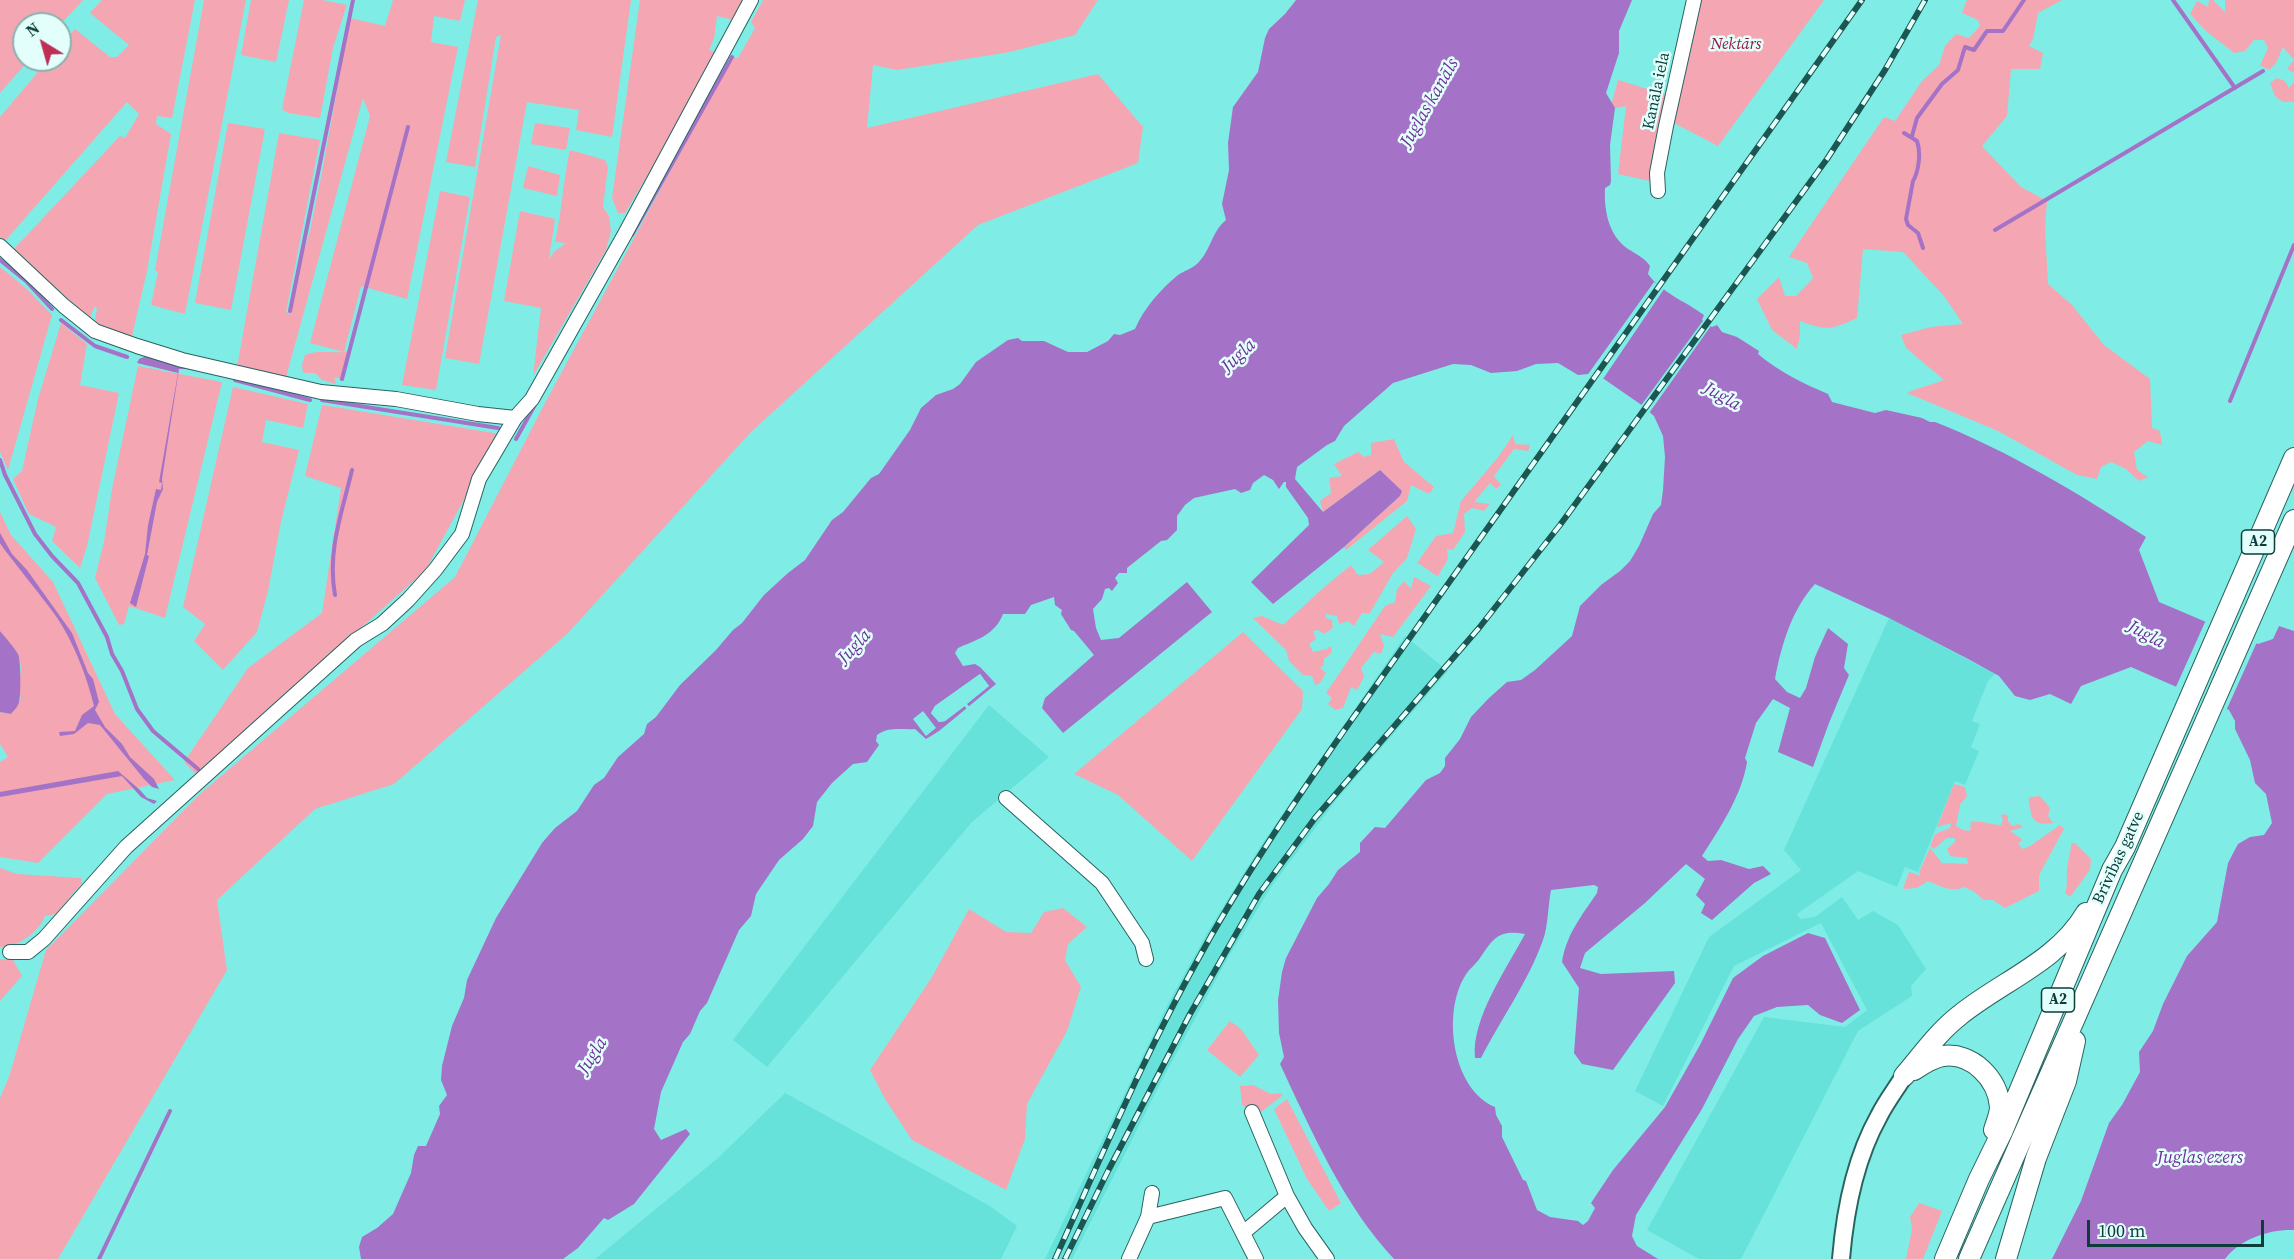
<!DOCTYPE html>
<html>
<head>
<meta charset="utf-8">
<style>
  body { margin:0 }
  #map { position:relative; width:2294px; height:1259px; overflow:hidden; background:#7fede5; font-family:"Source Serif 4",serif }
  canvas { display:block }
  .north { position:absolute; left:12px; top:12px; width:60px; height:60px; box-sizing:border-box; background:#e2fffc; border:2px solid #8cb1af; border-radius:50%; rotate:323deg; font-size:16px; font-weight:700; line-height:24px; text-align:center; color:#0c3d3b }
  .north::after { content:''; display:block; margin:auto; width:21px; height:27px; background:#be2e55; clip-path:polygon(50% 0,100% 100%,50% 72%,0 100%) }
  .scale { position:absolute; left:2087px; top:1220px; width:177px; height:27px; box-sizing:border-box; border:3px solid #0c3d3b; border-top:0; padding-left:8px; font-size:18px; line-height:21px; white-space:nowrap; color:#0c3d3b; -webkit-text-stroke:4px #e2fffc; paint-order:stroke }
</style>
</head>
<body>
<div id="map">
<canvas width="2294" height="1259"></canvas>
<div class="north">N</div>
<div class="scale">100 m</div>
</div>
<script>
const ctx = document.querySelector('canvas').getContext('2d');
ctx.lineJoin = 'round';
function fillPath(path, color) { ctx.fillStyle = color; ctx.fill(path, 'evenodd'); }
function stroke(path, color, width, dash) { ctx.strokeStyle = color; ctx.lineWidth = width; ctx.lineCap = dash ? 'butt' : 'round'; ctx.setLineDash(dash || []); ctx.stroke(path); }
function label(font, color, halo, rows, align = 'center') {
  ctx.font = font + ' "Source Serif 4",serif'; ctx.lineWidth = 5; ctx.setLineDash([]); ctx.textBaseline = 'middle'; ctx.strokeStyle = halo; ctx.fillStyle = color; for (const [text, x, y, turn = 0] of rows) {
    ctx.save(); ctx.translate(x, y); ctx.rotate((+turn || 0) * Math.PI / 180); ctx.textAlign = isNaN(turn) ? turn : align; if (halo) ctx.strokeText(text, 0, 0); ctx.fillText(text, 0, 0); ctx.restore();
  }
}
fillPath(new Path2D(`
  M1889,618L1995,674L1988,681L1972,721L1980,724L1971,747L1979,751L1965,785L1955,781L1918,872L1905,867L1897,887L1858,871L1797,914L1800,919L1815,917L1842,897L1858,920L1873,911L1898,925L1926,969L1911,986L1912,996L1858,1031L1741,1259H1699L1647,1230L1764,1017L1845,1027L1867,1010L1821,923L1734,966L1663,1106L1635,1091L1709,937L1801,870L1784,850Z
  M1405,636L1448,671L1337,799L1271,887L1226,961L1161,1082L1072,1259H1045L1168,1004L1207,933L1262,844Z
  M989,705L1049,757L972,822L767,1067L733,1040Z
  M785,1093L990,1206L1017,1226L1001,1259H595L718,1158Z`), '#66e2da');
fillPath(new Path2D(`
  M0,0H83L60,25L24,24V60H29L0,93Z
  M102,0H195L172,118L157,116L156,124L171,134L147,271L132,336L120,337L94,326L97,308L94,307L90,318L13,250L120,136L125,138L139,114L127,102L4,242L0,239V117L48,60H60V46L75,29L110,57H117L129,45L90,13Z
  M204,0H246L185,314L151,305L158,272L155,270Z
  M251,0H289L276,62L241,55Z
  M304,0H323L347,5L333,48L320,118L288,113L282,109Z
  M393,0H465L460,21L434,16L431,42L458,47L407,299L361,286L344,352H349L342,379L334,377L336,384L322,380L315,373H303L302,365L305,355C314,350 333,353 344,352L310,343L370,116L363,98L286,377L282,378L237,367L279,133L320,140L286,312L291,314L301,260L310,231L322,172L350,18L385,26Z
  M478,0H631L612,137L576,130L579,110L527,102L479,364L445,358L501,35L496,37L475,167L446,162Z
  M640,0H744L734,20L717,16L714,39L709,50L716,52L700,87L625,213H618L612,198Z
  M763,0H1098L1075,35L1010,52L897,70L873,65L867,128L1098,74L1143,127L1138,163L978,225L751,432L567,634L394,784L315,809L217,900L227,970L58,1259H0V1098L9,1077L46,950L201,793L455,577L546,401L732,57L738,58L755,28L751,22Z
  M1700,0H1824L1718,146L1674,123Z
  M1967,0H2062L2038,13L2033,39L2029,46L2043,53L2040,69H2011L2007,116L1982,146L2021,187L2047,201L2045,228L2048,284L2072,305L2104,345L2150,379L2152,428L2160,431L2162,445L2148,441L2134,452L2137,470L2148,477L2139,481L2126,469L2111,462L2101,467L2097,479L2077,475L1998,431L1907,393C1919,387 1932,385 1944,380L1906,348L1901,335L1931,327L1963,324L1944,296L1903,252L1863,249L1857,318C1831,330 1827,331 1800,321V335L1797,349L1772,330L1757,299L1779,277L1785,296H1796L1813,278L1807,263L1789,257L1884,117L1895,121L1922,81L1939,65L1945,46L1956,34L1969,38L1980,26L1978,20L1962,13Z
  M2209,0H2213L2225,12V0H2294V73L2287,69L2294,60L2283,47L2276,63L2269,70L2260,65L2268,48L2264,40H2254L2245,51L2234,53L2206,31L2190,14L2197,1L2208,7Z
  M2277,78L2285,81L2289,88L2294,82V102H2283L2275,96L2270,83Z
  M1618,80L1667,95L1650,181L1618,174L1626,106L1615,108L1609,113Z
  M228,123L265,129L231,310L195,303Z
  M535,123L570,128L566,150L531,144Z
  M570,150L605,160L608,166L603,207L609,216L611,231L606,250L533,376L541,308L504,301L520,211L555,219L549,259L554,252L566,243L555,242C562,211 563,180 570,150Z
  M528,166L560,175L557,196L523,188Z
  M440,191L470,197L436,390L402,385Z
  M0,267L27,289L52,315L8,470L0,452Z
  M61,323L87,344L80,385L119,393L87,546L80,568L52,541L56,527L29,514L13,479L22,471L38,399Z
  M138,366L222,382L165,618L129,606L124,624L119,625L95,578L104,542L112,489Z
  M233,387L308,404L303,428L266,420L262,442L299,450L281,522L268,591L257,632L223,670L194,641L205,624L183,607Z
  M322,405L500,434L425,571L196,774L184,762L248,668L322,613L341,488L305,476Z
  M1513,435L1515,444L1530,445L1528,451L1514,449L1494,476L1501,485L1496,489L1490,483L1474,502L1490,504L1484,511L1472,508L1464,514L1465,532L1453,550L1447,549L1448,559L1438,576C1430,573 1425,566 1417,563L1436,536L1453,533L1461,501L1499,456Z
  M1394,439L1404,462L1434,487L1429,494L1411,485L1407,501L1346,550L1344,547L1400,496L1380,470L1323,512L1320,501L1331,493L1329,478L1342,476L1334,464L1358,452L1364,457L1371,455V443Z
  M0,512L11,535L53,582L115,714L175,780L107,794L38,863L0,857V762L8,757L0,744V712L11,714L21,698L19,692L21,666L18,655L0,631Z
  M1407,516L1416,529L1407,558L1393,573L1370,613H1362L1354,626L1348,621L1339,624L1337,616L1326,614V618L1332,620L1333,628L1324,634L1318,630L1313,631L1316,639L1309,644L1313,652L1327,649L1330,646L1332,649L1331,653L1324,659L1323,666L1320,668L1326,673L1320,683L1315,685L1312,676L1303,675L1289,661L1286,650L1253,618L1262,616L1283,625L1321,590L1351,565L1358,575L1370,574L1384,562L1368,550Z
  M1414,577L1431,586L1393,637L1380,634L1384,646L1381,654L1374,652L1361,668L1364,677L1357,690L1351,687L1343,708L1335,710L1328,704L1332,698L1326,693L1385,606L1395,602L1397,589L1404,581L1411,589Z
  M1243,632L1303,691L1302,709L1192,861L1118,795L1074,774Z
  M1954,784L1965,787L1967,796L1960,805L1956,826L1963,830L1970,831L1971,822C1982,820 1990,825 2001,825L2003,820L2001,815L2005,814L2008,816V821L2012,826L2019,824L2023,827L2010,831L2023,840L2018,843L2022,849L2030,846L2060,825L2064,829L2039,875V891L2005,908L1993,900H1984L1973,891L1964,887C1952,893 1940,886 1928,881L1917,888L1903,889L1909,872L1921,876L1919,872L1930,848L1942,863L1968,864L1967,858L1950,856L1947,849L1955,842V838H1947L1934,849L1930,846L1935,834L1950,828L1951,823L1937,827Z
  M2040,796L2050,808L2048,816L2053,823C2044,824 2038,825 2032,817C2031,810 2028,805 2029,797Z
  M2071,843H2075L2091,859L2090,870L2070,897L2065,893C2069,883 2065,874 2068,863C2069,856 2071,851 2071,843Z
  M0,868L17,874L81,878L82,883L56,914L45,916C38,933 18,947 0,947Z
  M1063,908L1087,927L1068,944L1065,960L1081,987L1067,1031L1027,1104L1025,1139L1006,1190L912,1140L885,1099L870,1070L932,977L969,909L1006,932L1031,933L1044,912Z
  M0,959L13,960L22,976L0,1001Z
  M1230,1021L1241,1029L1259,1055L1240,1077L1207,1050Z
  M1253,1085L1271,1094L1282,1093V1096L1258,1114L1242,1105L1240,1086Z
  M1287,1099L1341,1203L1329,1211L1307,1179L1274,1109Z
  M1919,1203L1942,1211L1923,1259H1906L1912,1229L1910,1217Z`), '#f4a7b2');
fillPath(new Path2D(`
  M1296,0H1632L1619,31V53L1606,93L1615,108L1610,145L1611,181L1610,185L1605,188C1604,210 1608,235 1628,249C1636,254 1645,258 1650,266L1648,274C1662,293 1685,301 1704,315L1702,320L1712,327L1717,325L1722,332L1737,337L1759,351L1758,354C1778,371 1804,384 1828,394L1832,402L1875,413L1886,410L1922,418L1930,422H1935C2009,451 2079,494 2146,537L2139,550L2159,602L2258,644L2273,639L2279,626L2294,631V1230C2269,1229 2240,1239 2225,1259H2052L2081,1201L2109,1123L2122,1105L2140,1072L2139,1052L2153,1031L2163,1004L2187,956L2217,922L2228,863L2238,844L2250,837L2264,835L2272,823L2266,794L2255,783L2250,760L2235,729V721L2229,710L2131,667L2081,686L2071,704L2050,694L2030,700L2015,696L1999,676L1970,660L1889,618L1815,584C1792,609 1781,646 1775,679L1787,692L1800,698L1806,688L1815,657L1828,628L1848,644L1844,668L1849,675L1829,723L1813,767L1778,752L1790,708L1773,699L1756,723L1745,758L1747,762C1742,795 1720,828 1702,856L1708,861L1721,860L1749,869L1763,866L1771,874L1754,883L1712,920L1701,913L1705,904L1696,895L1705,879L1686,864L1645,903L1585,953L1580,968L1601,974L1674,971L1675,983L1613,1070L1582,1064L1574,1053L1579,988L1562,962C1566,935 1582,915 1597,893L1598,887L1594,885L1551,890C1548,905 1548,927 1543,940C1528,982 1501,1019 1481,1058H1475C1471,1019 1507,968 1525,934C1498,929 1493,939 1480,958C1476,964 1469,969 1465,976C1442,1013 1452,1089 1495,1107L1496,1115L1502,1126V1137L1523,1180L1526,1181L1537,1210L1550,1217L1578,1221L1583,1225L1588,1221L1595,1208L1591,1203L1613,1170L1665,1107L1700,1045L1733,978L1763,956L1808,933L1825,938L1860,1010L1842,1023L1820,1015L1808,1005L1777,1007L1754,1016L1738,1039L1702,1109L1636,1215L1632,1236L1637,1246L1658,1259H1394C1344,1206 1311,1130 1280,1064L1284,1057L1279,1033L1278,1000L1282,972L1286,958L1317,898L1329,884L1338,870L1360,852V843L1375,827L1385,828L1426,780L1440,773L1445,766V758L1460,739L1471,717L1489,698L1507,682L1521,680L1535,670L1572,636L1580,606L1601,585L1620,571L1630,561L1639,546L1653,514L1661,505L1663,490L1665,457L1663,436L1654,416L1643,406L1604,379L1588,374L1578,375L1558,363L1536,364L1517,371L1491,373L1471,365L1453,364L1393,383L1344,426L1335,441L1327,445L1297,467L1295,479L1323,512L1380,470L1402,491L1400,496L1344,547L1273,604L1251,582L1309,525L1308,518L1286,487V482H1284L1279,489L1273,480L1264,475L1253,483L1250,490L1241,493L1235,489L1194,498L1185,505L1177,516V530L1167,540L1161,541L1127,568V573H1119L1115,578L1118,583L1112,591L1109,588L1105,589L1102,599L1093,609L1096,628L1101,640L1119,638L1187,582L1212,612L1063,733L1042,708L1045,698L1094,655L1074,631L1071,630L1061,614L1062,610L1055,605L1054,597L1031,605L1025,614H1003C995,635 976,640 958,648L955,653L963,666L975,664L980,667L996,684L968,707L966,704L989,686L980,674L935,706L931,713L939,722L945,721L965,705L967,708L939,731L926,739L915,729C902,730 889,726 877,735L876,741L879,745L867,762L853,764L832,783L817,802L813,826L803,839L779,860L756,894L751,916L739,930L707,1003L700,1011L690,1034L683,1042L661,1092L654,1129L661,1140L686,1129L690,1134L634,1204L608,1220L604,1218L578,1248L563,1259H361L359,1247L362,1237L377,1228L393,1214L411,1173L414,1155L418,1146H426L440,1114L439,1106L447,1095L441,1080L442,1066L452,1026L464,998L467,980L496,918L542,843L555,828L577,811L594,785L604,778L618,757L644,734L647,724L656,717L680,685L716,650L733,630L742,623L764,595L788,573L805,560L832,520L843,512L871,478L879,474L910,430L921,408L936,395L953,389L960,384L976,362L1008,340L1018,338L1022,341H1044L1068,352H1087L1108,341L1114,334L1120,335L1135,329C1144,308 1160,290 1178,275C1184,271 1193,268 1198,263C1211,250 1212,231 1226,220L1222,204L1229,170L1228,143L1233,107L1258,72L1265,38L1269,29L1285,14Z
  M146,356L226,377L187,369H179L162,479L163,489L157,502L147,555L149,556L136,607L130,603L145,554L148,525L156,489L161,490L162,483L159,482L178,373L137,363L139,359Z
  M0,533L12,554L27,570L72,633L88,673L93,679L99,702L95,710L105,727L122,744L130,757L154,779L159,789L152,787L144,779L100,725L88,723L74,734L60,736L59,732L75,731L82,715L94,706C86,673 71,635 50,608C35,588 19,569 4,549L0,543Z
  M0,631C6,638 13,646 18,654C21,660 21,697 19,702C18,707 14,710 11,714L0,712Z
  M118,771L140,790L147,798L157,801L154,804L141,797L122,776L0,797V792Z`), '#a472c7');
fillPath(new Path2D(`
  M1654,282L1664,289L1601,382L1586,377Z
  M1705,318L1713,323L1647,416L1640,407Z
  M2206,620L2257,642L2226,711L2175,689Z
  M980,674L989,686L967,704L971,709L968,713L965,706L945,721L939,722L931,713L935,706ZM979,678L985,685L983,687L944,718L940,719L935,712L937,708Z
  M923,711L936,728L926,736L913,719Z`), '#7fede5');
stroke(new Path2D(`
  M2173,0L2235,88
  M1904,133L1917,141C1921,152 1919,171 1913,181L1906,219L1908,225L1918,233L1923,248
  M1912,136L1917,118L1942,84L1958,70L1965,47L1974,50L1987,31H2003L2024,0
  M1995,230L2263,71
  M632,235L732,57
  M0,260L26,281L52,309
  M290,311L353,0
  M61,320L95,346L127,357
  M342,379L408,127
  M235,380L310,400
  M322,400L498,428
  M2230,401L2294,245
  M516,439L536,403
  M0,460L5,475L35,534L52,556L78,583L107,637L112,654L122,671L137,709L153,731L198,769
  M335,595C327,551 342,513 352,470
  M99,1259L170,1111`), '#a472c7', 4);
const minor = new Path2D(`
  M1658,191L1657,173L1666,126L1694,0
  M0,246L64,306L95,331L137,346L182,360L321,392L396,399L478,414L515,418
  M1006,798L1102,883L1142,943L1146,959
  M10,952H28L44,939L126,847L356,640L382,624L408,600L435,570L462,534L479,479L515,418L532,399L625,234L751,0
  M1252,1112L1287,1196L1305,1228L1327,1259
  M1148,1217L1225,1198L1256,1259
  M1243,1233L1287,1196
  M1129,1259L1148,1217L1152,1193`);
const major = new Path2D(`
  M1841,1259C1845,1210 1855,1159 1879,1116C1886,1102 1896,1089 1904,1076`);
const highway = new Path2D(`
  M1914,1070C1923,1064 1932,1058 1943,1056C1972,1052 1998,1079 2000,1107C2000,1114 1996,1123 1994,1130
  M1904,1076C1922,1055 1938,1032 1960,1015C2002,981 2057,962 2086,913
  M1945,1259L1979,1179L2003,1130L2112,870L2125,847L2294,458
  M1969,1259L2294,520
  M2006,1259L2036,1158L2066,1081L2075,1041`);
stroke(minor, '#296360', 16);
stroke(major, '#296360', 20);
stroke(highway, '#296360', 22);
stroke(minor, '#fff', 14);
stroke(major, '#fff', 16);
stroke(highway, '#fff', 20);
const rail = new Path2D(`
  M1055,1259C1100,1160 1143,1058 1196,963C1240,882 1291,807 1343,732L1862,0
  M1065,1259L1108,1171L1190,1014L1259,894L1315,818L1479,628L1560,525L1827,159L1885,70L1925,0`);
stroke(rail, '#1c5653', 6);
stroke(rail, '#e2fffc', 4, [11]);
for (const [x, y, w] of [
  [2258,542,33],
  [2058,1000,33]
]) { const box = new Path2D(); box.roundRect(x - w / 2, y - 12, w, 24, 4.5); ctx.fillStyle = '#e2fffc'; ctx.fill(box); stroke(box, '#0c3d3b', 1.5); }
label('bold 15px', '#0c3d3b', null, [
  ["A2",2258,542],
  ["A2",2058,1000]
]);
label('italic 16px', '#97153e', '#e2fffc', [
  ["Nektārs",1736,45]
]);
label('16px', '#0c3d3b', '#e2fffc', [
  ["Kanāla iela",1657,91,-78],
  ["Brīvības gatve",2119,858,-65]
]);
label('italic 18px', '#703196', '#e2fffc', [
  ["Juglas kanāls",1430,103,-60],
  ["Jugla",1239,356,-43],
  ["Jugla",1722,397,29],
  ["Jugla",2146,635,28],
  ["Jugla",855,647,-47],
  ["Jugla",593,1056,-58],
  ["Juglas ezers",2200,1158]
]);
</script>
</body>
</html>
